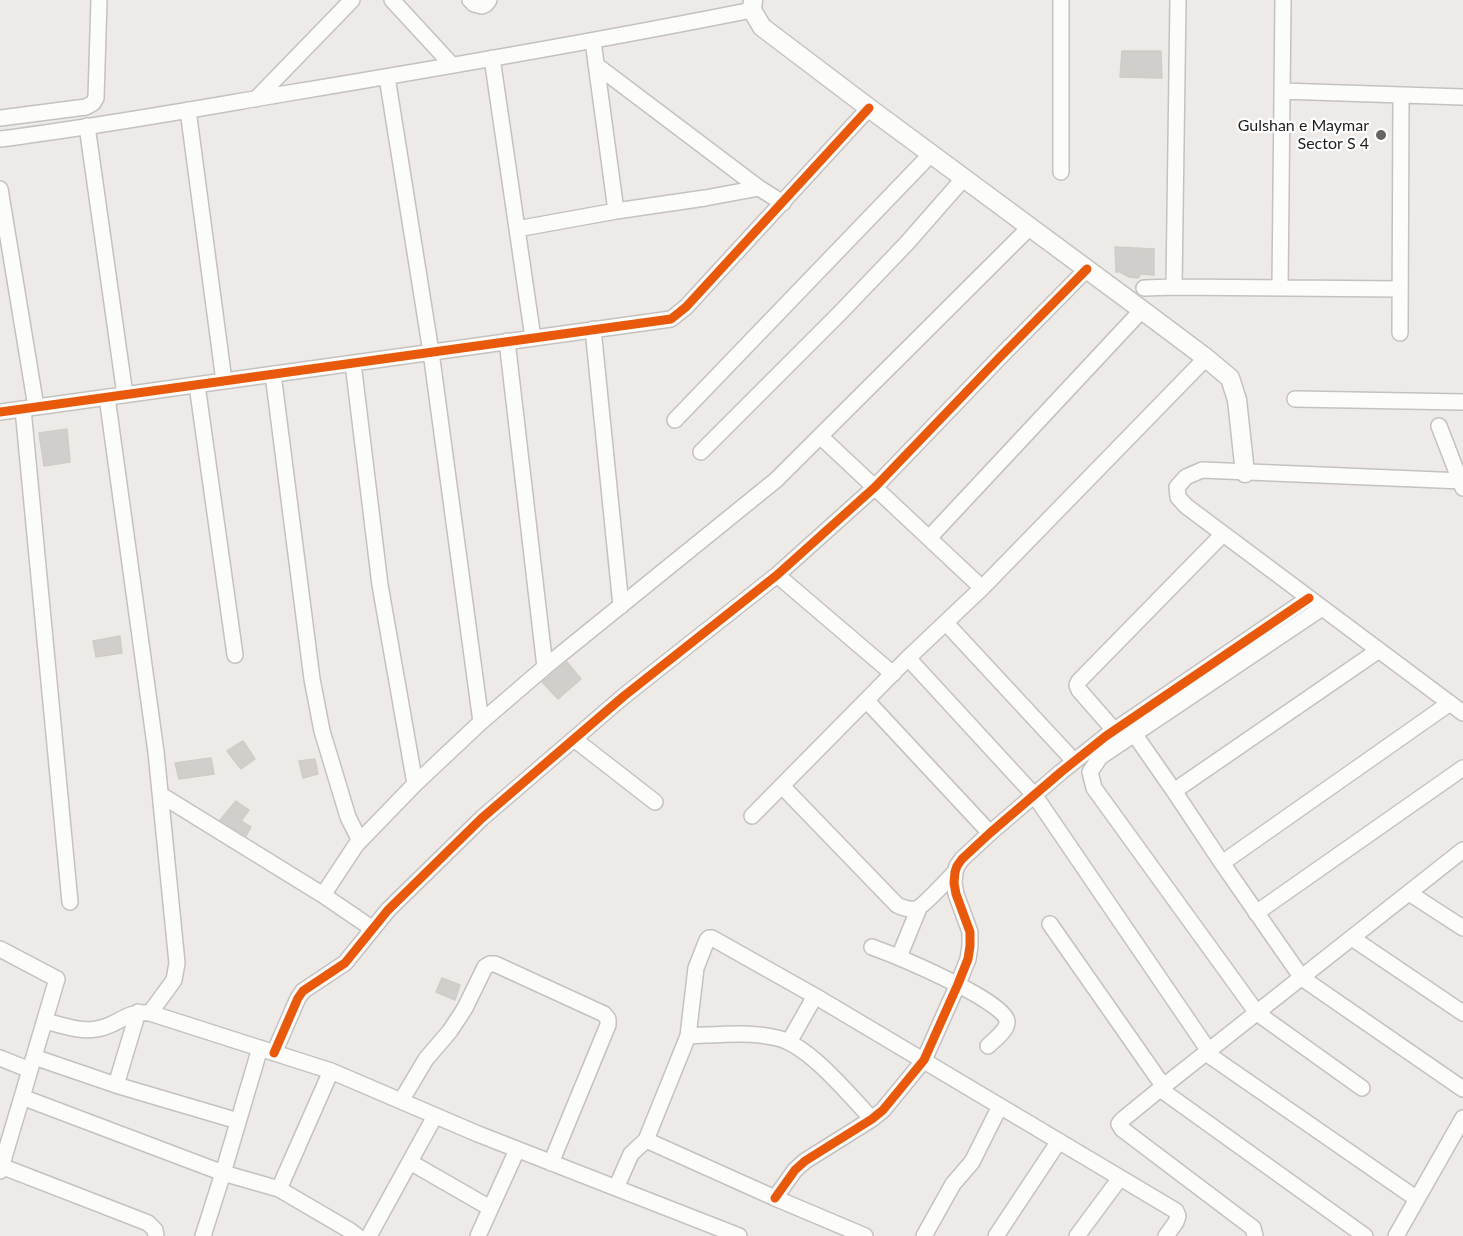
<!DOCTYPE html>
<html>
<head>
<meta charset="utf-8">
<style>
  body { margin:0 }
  canvas { display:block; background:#edeae7 }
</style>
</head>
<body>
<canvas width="1463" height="1236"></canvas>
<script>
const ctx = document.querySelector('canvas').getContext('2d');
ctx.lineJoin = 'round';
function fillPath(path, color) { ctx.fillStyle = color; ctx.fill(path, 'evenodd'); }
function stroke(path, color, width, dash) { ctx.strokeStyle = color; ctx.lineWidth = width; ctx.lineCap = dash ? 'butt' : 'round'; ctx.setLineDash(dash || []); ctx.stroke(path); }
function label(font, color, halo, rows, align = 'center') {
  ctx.font = font + ' Lato,sans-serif'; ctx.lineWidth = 4.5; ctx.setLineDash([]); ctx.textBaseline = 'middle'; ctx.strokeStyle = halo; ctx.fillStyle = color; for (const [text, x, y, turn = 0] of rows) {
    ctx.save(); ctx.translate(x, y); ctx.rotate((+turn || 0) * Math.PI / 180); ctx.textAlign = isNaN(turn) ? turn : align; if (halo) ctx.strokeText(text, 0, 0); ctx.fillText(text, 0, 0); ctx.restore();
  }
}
const building = new Path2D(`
  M1122,51H1161L1162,78L1120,77Z
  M1115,247L1154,249V275L1141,274L1138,278L1129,277L1120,272H1116Z
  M67,429L70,462L44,466L39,433Z
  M120,636L122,653L96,657L93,641Z
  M567,662L581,679L558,699L542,682Z
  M243,741L255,759L241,769L227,751Z
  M211,758L214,774L179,779L175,763Z
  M315,759L318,774L303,778L299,761Z
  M236,801L249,810L241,821L251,827L246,836L220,820Z
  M442,978L460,985L455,1000L436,992Z`);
fillPath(building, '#d2cecc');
stroke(building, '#d0ccc8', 1.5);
const minor = new Path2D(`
  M392,0L452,65
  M470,0L474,4L482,6L486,4L489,0
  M1061,0V172
  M593,41L616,211
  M492,58L533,338
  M596,65L759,188
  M387,77L431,352L481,722
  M1282,91L1463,97
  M256,99L352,0
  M188,110L224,381
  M0,118L86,107L93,103L96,98L99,0
  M87,126L125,395
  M0,139C95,127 189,110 283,94C440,68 597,41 752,10
  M0,189L36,407
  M517,229L616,211L705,198L759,188L783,203
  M1174,287L1178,0
  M1144,288L1174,287L1400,289
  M1280,288L1283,0
  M593,329L621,606
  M1400,333L1401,95
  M507,341L545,667
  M353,363L380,585L415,784
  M273,374L312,679L322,731L348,817L360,841
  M197,385L235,655
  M107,397L156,752L177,963L174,980L150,1013
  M1295,399L1463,402
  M23,409L70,902
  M0,412L671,319L686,307L869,108
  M675,420L931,154
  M1439,426L1463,488
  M820,436L982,588
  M701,452L840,313L907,243L964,178
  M1463,481L1202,470L1186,477L1177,487L1178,497L1186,506L1463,713
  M929,538L1142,310
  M777,575L893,674
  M1322,608L1100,757L1090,772L1094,788L1257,1013L1362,1088
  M946,623L1074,761
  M908,658L1035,796L1209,1051
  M867,701L990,833
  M1450,703L1222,863L1302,978L1463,1089
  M1114,730L1079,690L1077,685L1079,681L1223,534
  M1135,735L1174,791L1222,863
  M574,739L655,802
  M782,786L897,905C903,908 909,910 916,909C924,906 947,880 955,872
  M1174,791L1379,650
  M161,795L323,895L373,929
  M752,816L908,658L982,588L1206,358
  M1409,893L1463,928
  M323,895L356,845L415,784L481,722L545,667L776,480L1030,227
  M1256,913L1463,768
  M1050,924L1164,1087
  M1352,938L1463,1013
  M872,947C894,955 1004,1000 1007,1021C1008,1030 994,1040 988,1046
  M0,949L57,979L0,1171
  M899,957L919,908
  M45,1021C61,1025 80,1032 96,1029C117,1027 125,1010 150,1013L331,1071L478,1134L739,1236
  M688,1036C717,1035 748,1031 777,1038C809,1045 849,1095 872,1119
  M789,1042L815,996
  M274,1053L298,998L303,991L345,963L388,910L482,818L624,696L777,575L875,487L1000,357L1087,269
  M1206,1053L1417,1199
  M34,1057L116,1085L238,1121
  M0,1058L30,1070
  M116,1085L138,1012
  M1160,1089L1365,1236
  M22,1097L223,1173L279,1189L349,1230L357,1236
  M401,1101L426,1059L450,1031L465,1008L485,967L490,964H495L604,1014L608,1019V1025L551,1163
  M646,1140L775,1198L865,1236
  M410,1162L490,1208
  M1,1166L148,1223L155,1230L156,1236
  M616,1188L631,1154L646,1140L688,1036L696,968L707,940L709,938H712L815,996L1176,1211L1178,1216L1176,1222L1166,1236
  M279,1189L331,1071
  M775,1198L795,1170L805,1161L872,1119L883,1110L924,1060L958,984L968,959L970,946V932L956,894L954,883L955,872L957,866L962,859L990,833L1061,772L1106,736L1309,598
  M203,1236L223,1173L260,1048
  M369,1236L435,1116
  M478,1236L517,1150
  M924,1236L953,1184L972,1162L1000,1106
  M996,1236L1059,1141
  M1077,1236L1120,1178
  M1255,1236L1253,1228L1122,1129L1119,1124L1122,1120L1160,1089L1463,850
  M1396,1236L1463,1118`);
const tertiary = new Path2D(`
  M753,0L752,10L762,27L869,108L1142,310L1206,358L1230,378L1237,400L1245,473`);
stroke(minor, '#c4c2c1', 18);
stroke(tertiary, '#c4c2c1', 21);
stroke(minor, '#fcfcfb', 15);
stroke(tertiary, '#fcfcfb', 18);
stroke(new Path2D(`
  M0,412L671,319L686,307L869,108
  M274,1053L298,998L303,991L345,963L388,910L482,818L624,696L777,575L875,487L1000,357L1087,269
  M775,1198L795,1170L805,1161L872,1119L883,1110L924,1060L958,984L968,959L970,946V932L956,894L954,883L955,872L957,866L962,859L990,833L1061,772L1106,736L1309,598`), '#e8590c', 9);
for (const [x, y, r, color] of [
  [1381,135,6,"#666564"]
]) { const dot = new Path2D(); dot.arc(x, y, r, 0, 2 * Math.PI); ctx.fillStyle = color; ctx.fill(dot); stroke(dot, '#fff', 2); }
label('16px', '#1e1e1e', '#fff', [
  ["Gulshan e Maymar",1369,126],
  ["Sector S 4",1369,144]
], 'right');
</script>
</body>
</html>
